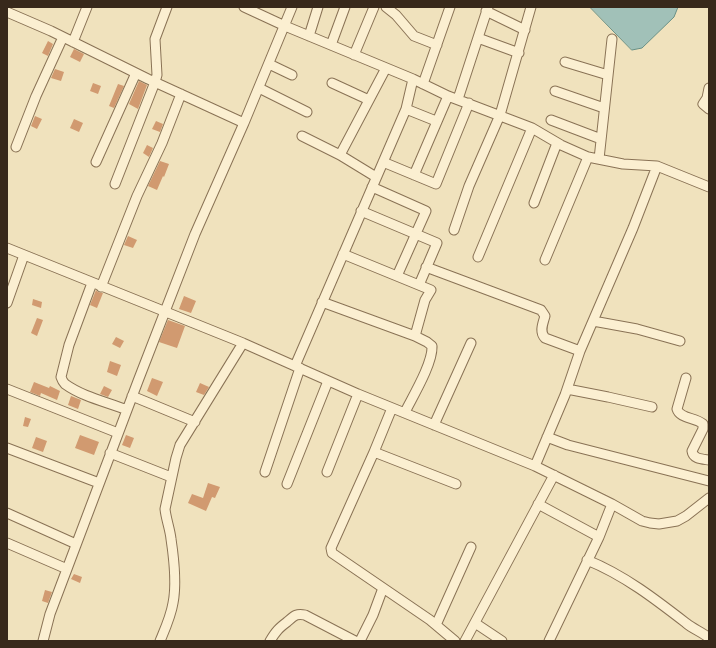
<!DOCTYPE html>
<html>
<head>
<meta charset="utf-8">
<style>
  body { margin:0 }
  #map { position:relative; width:716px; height:648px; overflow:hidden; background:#f0e2bd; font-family:Lora,serif }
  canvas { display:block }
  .frame { position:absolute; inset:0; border:8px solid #38291b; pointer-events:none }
</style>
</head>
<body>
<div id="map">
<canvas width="716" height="648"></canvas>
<div class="frame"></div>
</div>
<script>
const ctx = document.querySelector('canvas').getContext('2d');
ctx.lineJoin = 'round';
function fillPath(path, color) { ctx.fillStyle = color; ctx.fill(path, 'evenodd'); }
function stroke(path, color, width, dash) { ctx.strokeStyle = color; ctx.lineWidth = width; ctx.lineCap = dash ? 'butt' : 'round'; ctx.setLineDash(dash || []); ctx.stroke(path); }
const water = new Path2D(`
  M590,7H678L674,17L642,48L632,50Z`);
fillPath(water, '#a1c1b8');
stroke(water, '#689086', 1);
fillPath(new Path2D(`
  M48,41L53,44L48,56L42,53Z
  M74,49L84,54L80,62L70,57Z
  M55,69L64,72L61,81L51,78Z
  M139,81L147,85L138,109L129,104Z
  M93,83L101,86L98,94L90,91Z
  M118,84L124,86L114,108L109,106Z
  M35,116L42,119L37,129L31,126Z
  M74,119L83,123L79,132L70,128Z
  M156,121L163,124L160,132L152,129Z
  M147,145L153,148L149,157L143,153Z
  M160,161L169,164L164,177L163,176L157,190L148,186Z
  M128,236L137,240L133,248L124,245Z
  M96,290L98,292L103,293L97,308L90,305Z
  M184,296L196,301L191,313L179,309Z
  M33,299L42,302L41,308L32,305Z
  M37,318L43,320L37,336L31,333Z
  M168,320L185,326L177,348L159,342Z
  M116,337L124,341L120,348L112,344Z
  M110,361L121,365L117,376L107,372Z
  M152,378L163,382L157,396L147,391Z
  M34,382L49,388L50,386L60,391L57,400L41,393L40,396L30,392Z
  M200,383L209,387L204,395L196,392Z
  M104,386L112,390L108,397L100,394Z
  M71,396L81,400L78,409L68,405Z
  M25,417L31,419L28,427L23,426Z
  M80,435L99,442L94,455L75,448Z
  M126,435L134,438L130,448L122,445Z
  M36,437L47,441L43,452L32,448Z
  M208,483L220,487L215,498L212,497L206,511L188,503L192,494L203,498Z
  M74,574L82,577L80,583L71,579Z
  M45,590L52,592L48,603L42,601Z`), '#d19a70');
const minor = new Path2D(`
  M244,7L285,26L413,79L448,96L532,128L561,145L588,157L623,164L657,166L709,187
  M386,7L396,15L414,36L437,45
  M486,11L525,30
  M7,12L51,31L148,79L244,123
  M309,36L318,7
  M478,38L519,53
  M73,42L87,7
  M331,45L345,7
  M354,55L374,7
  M565,62L608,75
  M269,64L292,75
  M332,83L369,100
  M423,84L450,7
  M259,88L307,112
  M709,88L707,98L703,104L709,109
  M555,91L604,108
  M458,99L488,7
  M406,109L436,121
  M551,120L601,139
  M302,136L340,155L376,177
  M16,147L36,96L63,37
  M340,155L386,68
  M599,159L612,39
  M96,162L136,73
  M383,162L436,184L469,103
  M414,175L448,96
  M115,184L155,82L157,75L155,39L167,7
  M372,187L426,211L397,276
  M534,203L557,143
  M361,211L437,243L419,285
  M454,230L469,186L500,115L531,7
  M7,248L243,343L358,394L535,466L612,504L642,521L650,523L659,524L677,521L686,516L709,498
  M343,254L431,290L425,300L415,336
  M478,257L532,128
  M545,260L588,157
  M426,267L541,310L545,316C543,323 539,332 545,338L580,351
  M92,283L69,345L61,377C62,380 63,382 65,384C83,397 107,402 127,410
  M101,287L137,196L162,143L181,94
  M322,302L415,336L427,342L432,346C433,363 413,396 405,412
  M7,303L24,255
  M593,321L637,329L680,341
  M295,366L406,109L413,79
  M686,378L677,409C680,419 695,417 703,424V429L692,451C693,459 702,459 709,460
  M7,389L118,433
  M567,389L608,397L652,407
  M132,396L195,422
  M392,408L374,452L331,548L332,553L430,620L455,641
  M434,425L471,343
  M547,437L568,445L709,481
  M7,448L99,483
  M374,452L456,484
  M110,453L171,477
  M535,466L565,395L580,351L633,228L657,166
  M265,472L300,368
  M327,472L358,394
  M287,484L328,381
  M538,504L599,537
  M7,513L76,544
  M7,543L67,569
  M587,560C624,575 655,599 686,623C693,629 702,632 709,638
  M475,623L502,641
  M436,625L471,547
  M43,641L50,614L138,381L195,234L244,123L292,7
  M160,641C165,629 171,616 173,603C177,583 174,559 171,539C170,529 166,519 165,509L176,458L180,445L243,343
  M270,641C276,631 279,628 287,622C294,616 296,613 305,615L355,641
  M360,641L373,615L383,588
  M465,641L554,475
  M549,641L599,537L612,504`);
stroke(minor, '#897255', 11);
stroke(minor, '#fbefd1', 9);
</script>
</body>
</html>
